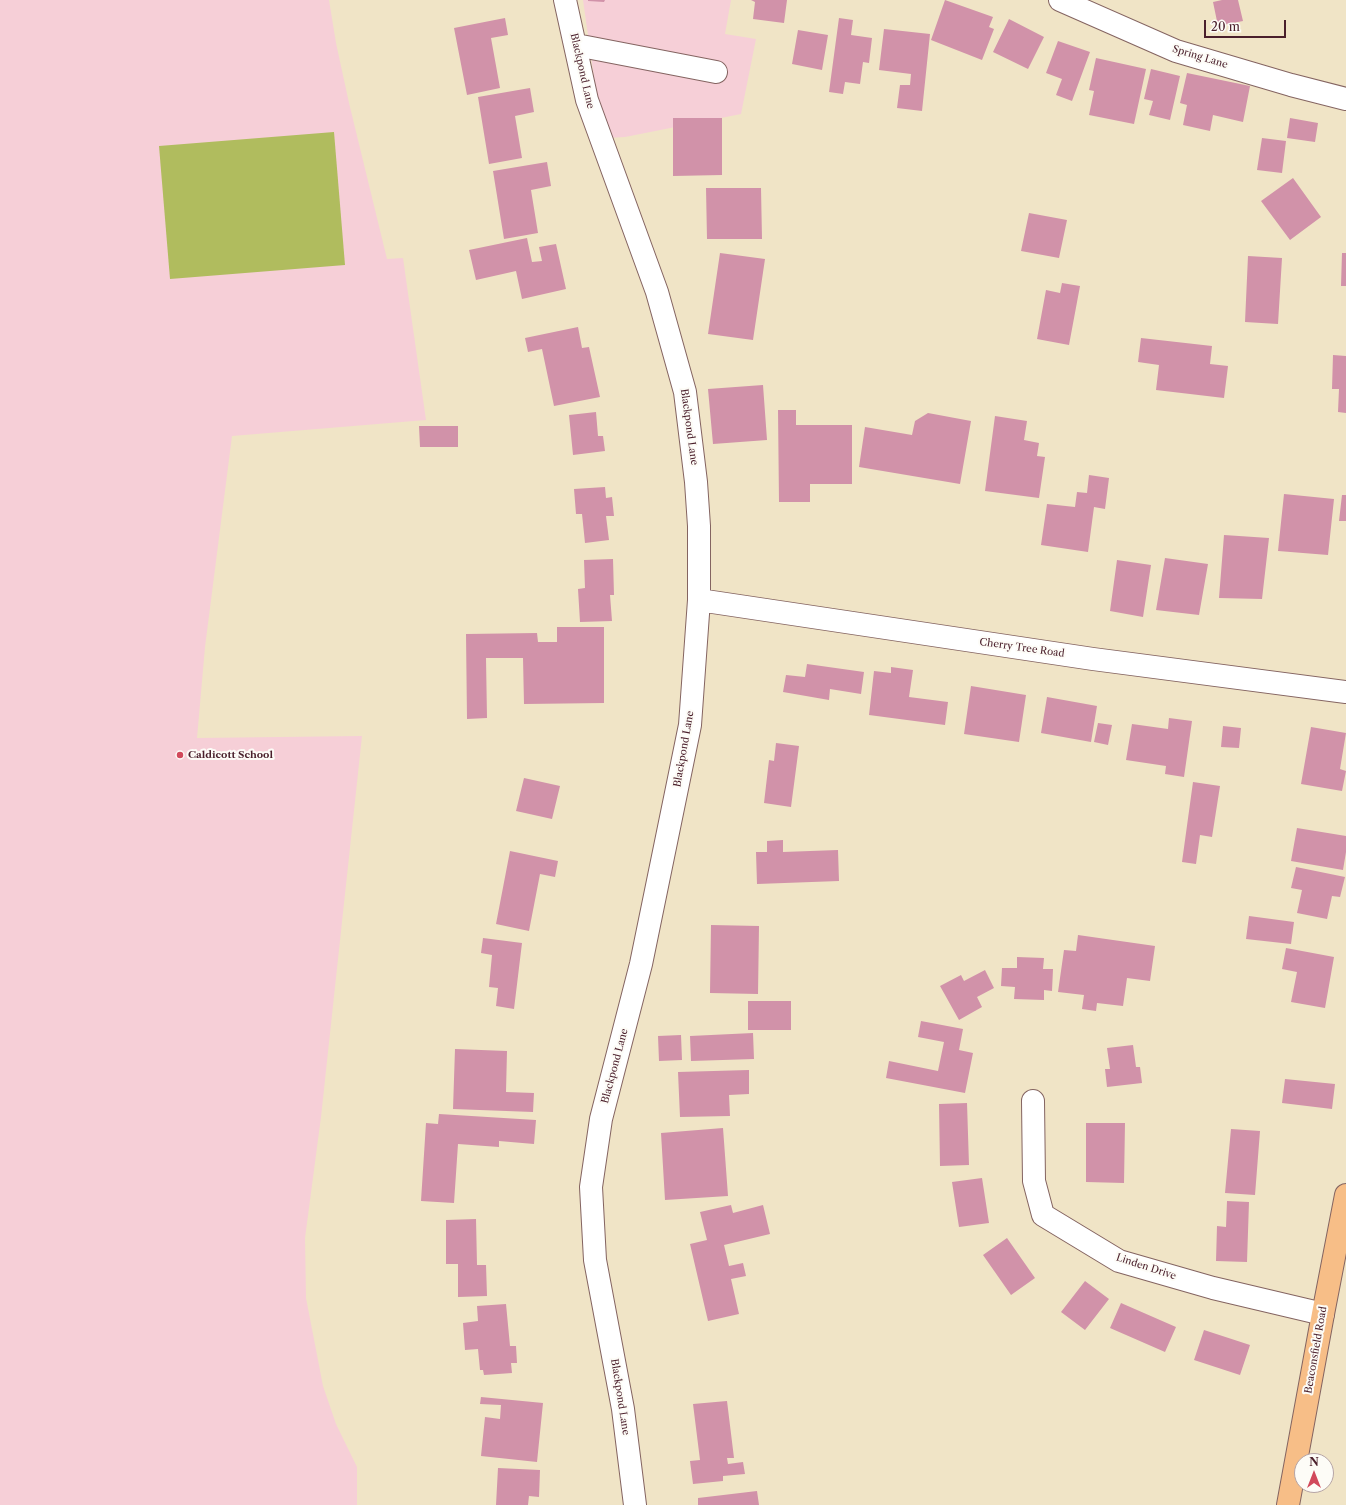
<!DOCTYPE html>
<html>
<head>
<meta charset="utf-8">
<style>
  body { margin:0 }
  #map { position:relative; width:1346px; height:1505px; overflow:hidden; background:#f0e4c6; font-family:"Libre Caslon Text",serif }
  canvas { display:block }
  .north { position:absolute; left:1294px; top:1453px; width:40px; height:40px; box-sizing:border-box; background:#fdfcf7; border:1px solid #b5a4a5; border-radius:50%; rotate:0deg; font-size:11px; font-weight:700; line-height:16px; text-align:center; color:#4a1f2b }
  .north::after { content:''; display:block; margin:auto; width:14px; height:18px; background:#d1495b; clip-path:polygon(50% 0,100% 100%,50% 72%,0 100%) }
  .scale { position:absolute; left:1204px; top:20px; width:82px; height:18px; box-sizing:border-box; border:2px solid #4a1f2b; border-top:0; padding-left:5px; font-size:12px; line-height:14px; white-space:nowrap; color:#4a1f2b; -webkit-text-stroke:3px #fdfcf7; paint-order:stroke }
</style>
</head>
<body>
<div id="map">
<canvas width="1346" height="1505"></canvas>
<div class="north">N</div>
<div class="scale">20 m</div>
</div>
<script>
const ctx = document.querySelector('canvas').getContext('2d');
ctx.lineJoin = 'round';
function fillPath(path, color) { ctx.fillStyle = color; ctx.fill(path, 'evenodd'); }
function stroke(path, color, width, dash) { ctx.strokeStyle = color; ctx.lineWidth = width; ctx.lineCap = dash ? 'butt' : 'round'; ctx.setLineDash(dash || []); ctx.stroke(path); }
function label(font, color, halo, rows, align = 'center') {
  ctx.font = font + ' "Libre Caslon Text",serif'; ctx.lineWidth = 4; ctx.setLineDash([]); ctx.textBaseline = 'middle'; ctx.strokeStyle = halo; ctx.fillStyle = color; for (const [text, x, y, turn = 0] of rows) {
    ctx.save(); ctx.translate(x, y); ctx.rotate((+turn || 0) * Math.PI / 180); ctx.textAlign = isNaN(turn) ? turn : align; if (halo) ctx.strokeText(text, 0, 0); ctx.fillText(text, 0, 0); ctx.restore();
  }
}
fillPath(new Path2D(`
  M0,0H329L336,43L349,103L387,259L403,258L426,420L232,436L205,647L197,738L362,736L321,1117L305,1238L306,1298L323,1386L336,1424L357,1467V1505H0Z
  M583,0H731L725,34L756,39L741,114L625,137L607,138L599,113Z`), '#f6cfd7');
fillPath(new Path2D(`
  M334,132L345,265L170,279L159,146Z`), '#b0bc5e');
fillPath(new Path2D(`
  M588,0H605L604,2L588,1Z
  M751,0H787L784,23L753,19L755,2Z
  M945,0L993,17L989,27L994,29L982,60L931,40Z
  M1222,0H1238L1243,21L1218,26L1213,2Z
  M505,18L508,35L491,38L500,88L467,95L454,28Z
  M839,18L853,20L851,35L872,38L869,63L863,62L860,84L845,82L843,94L829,92Z
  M1009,19L1044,37L1028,69L993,52Z
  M884,29L930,34L922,111L897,108L900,85H910L911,74L879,70Z
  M798,30L828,35L822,70L792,64Z
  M1058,41L1090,52L1072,101L1056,95L1062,79L1046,73Z
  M1096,58L1146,69L1134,124L1089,115L1094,91L1089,90Z
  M1151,69L1180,76L1170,120L1149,115L1153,101L1144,99Z
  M1187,73L1250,86L1243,122L1213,115L1210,131L1183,125L1187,105L1180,103Z
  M530,88L534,112L515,116L522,158L489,164L478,97Z
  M673,118H722V175L673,176Z
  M1290,118L1318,123L1315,142L1287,138Z
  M1262,138L1286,141L1282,173L1257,170Z
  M547,162L551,186L531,190L538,233L504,239L493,171Z
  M1293,178L1321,217L1290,240L1261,201Z
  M706,188H761L762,239H707Z
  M1029,213L1067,220L1059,258L1021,251Z
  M527,238L532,262L542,261L539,247L556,244L566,289L522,299L516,271L476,280L469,250Z
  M720,253L765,259L753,340L708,334Z
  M1342,253H1346V286H1341Z
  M1248,256L1282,258L1278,324L1245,322Z
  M1062,283L1080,286L1069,345L1037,339L1046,290L1060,293Z
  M578,327L582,348L589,347L600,397L554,406L542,349L528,352L525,338Z
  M1141,338L1212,346L1210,364L1228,366L1224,398L1156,390L1159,365L1138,362Z
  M1333,355L1346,356V413L1338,412L1339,389H1332Z
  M763,385L767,440L713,444L708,389Z
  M778,410H796V425H852V484H810V502H779Z
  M596,412L598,436H603L605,451L573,455L569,415Z
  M928,413L971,421L960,484L859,467L865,427L912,435L915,421Z
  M995,416L1027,421L1024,440L1039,443L1037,456L1045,457L1039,498L985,491Z
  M419,426H458V447H420Z
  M1089,475L1109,478L1105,509L1094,507L1088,552L1041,545L1047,504L1075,507L1077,492L1087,493Z
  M605,487L606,498L612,497L614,516H606L609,540L585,543L582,514H576L574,489Z
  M1284,494L1334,499L1328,555L1278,551Z
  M1342,495H1346V521H1339Z
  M1224,535L1269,538L1262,599L1219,598Z
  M1165,558L1208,564L1199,615L1156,610Z
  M613,559L614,595H610L612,621L580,622L578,589L585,588L584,560Z
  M1117,560L1151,565L1143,617L1110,611Z
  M557,627H604V703L524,704L523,658H486L487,718L467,719L466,634L537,633L538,642H557Z
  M807,664L864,672L861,694L830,689L829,700L783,692L786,675L805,677Z
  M891,667L913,670L909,697L948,702L945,725L869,715L874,671L891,673Z
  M971,686L1026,695L1019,742L964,734Z
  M1047,697L1097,706L1091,742L1041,733Z
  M1169,718L1192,721L1184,777L1165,774L1166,766L1126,760L1132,724L1168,729Z
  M1098,723L1112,725L1108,745L1094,742Z
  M1223,726L1241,728L1239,748L1221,747Z
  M1311,727L1346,733L1340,769L1346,771L1342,791L1301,784Z
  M776,743L799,746L791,807L764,803L769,760L774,761Z
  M524,778L560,786L552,819L516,811Z
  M1193,782L1220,786L1212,837L1200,835L1196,864L1182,862Z
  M1297,828L1346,836V852L1343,870L1291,861Z
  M783,840V852L838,850L839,881L757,884L756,852H767V841Z
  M510,851L558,861L555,877L540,874L529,931L496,924Z
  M1296,867L1345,877L1340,897L1332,896L1327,919L1297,913L1302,890L1291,888Z
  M1249,916L1294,922L1291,944L1246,939Z
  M711,925L759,926L758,994L710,993Z
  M1078,935L1155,946L1150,981L1127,978L1123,1006L1097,1003L1096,1011L1082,1009L1084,995L1058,992L1064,950L1076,951Z
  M483,938L522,943L514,1009L496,1006L498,988L489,987L492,955L481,953Z
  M1286,948L1334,957L1325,1008L1291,1002L1297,972L1282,969Z
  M1017,957L1044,958L1043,969H1053L1052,991L1044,990V1000L1014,999L1015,987L1001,986L1002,968H1017Z
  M985,970L994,988L977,997L982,1007L959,1020L940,986L961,975L964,981Z
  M748,1001H791V1030H748Z
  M921,1021L963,1029L959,1050L973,1053L965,1093L886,1078L889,1061L938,1071L944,1042L918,1037Z
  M753,1033L754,1059L691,1061L690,1036Z
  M681,1035L682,1060L659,1061L658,1036Z
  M1133,1045L1136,1067H1140L1142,1083L1107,1087L1105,1069H1110L1107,1048Z
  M455,1049L507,1051L506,1092L534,1093L533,1112L453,1109Z
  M749,1070V1094L729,1095L730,1116L680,1117L678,1072Z
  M1285,1079L1335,1084L1332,1109L1282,1103Z
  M967,1103L969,1165L940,1166L939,1104Z
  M439,1114L536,1120L534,1144L499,1141V1147L458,1144L454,1203L421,1201L426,1123L438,1124Z
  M1086,1123H1125L1124,1183L1086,1182Z
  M723,1128L728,1196L665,1200L661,1133Z
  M1231,1129L1260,1131L1255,1195L1225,1193Z
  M982,1178L989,1223L959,1227L952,1182Z
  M1227,1201L1249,1202L1247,1262L1216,1261L1217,1226L1226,1227Z
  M731,1205L733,1213L763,1205L770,1234L724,1245L729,1266L743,1263L746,1276L731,1279L739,1314L708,1321L690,1244L707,1240L700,1212Z
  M476,1219L477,1265H486L487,1296L458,1297V1264H446V1220Z
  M1007,1238L1035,1278L1011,1295L983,1255Z
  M1085,1281L1109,1299L1085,1330L1061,1312Z
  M1121,1303L1176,1327L1165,1352L1110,1328Z
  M506,1304L510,1346H516L517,1363H511L512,1373L484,1375L483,1370H480L478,1349L465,1350L463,1323L478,1321L477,1306Z
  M1204,1330L1250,1345L1240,1375L1194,1360Z
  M481,1397L543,1403L537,1462L481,1456L485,1417L500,1419L501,1405L480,1404Z
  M727,1401L734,1458H727L728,1464L743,1462L745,1474L723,1476V1481L693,1484L690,1461L700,1460L693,1404Z
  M498,1468L540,1470L539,1497L529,1496L528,1505H496Z
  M757,1491L759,1505H698V1498Z`), '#d192a9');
const minor = new Path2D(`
  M565,0L587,100L657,292L685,392L696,482L699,526V600L690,725L641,964L601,1119L591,1187L595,1260L623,1409L635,1505
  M1060,0L1176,51L1291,85L1346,99
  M576,45L716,72
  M699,600L1093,659L1346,692
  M1033,1101L1034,1181L1043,1215L1119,1261L1213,1288L1323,1314`);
const major = new Path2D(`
  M1288,1505L1323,1314L1346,1195`);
stroke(minor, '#846461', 24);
stroke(major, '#846461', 24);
stroke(minor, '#fff', 22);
stroke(major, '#f7be87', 22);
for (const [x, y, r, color] of [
  [180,755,4,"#d1495b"]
]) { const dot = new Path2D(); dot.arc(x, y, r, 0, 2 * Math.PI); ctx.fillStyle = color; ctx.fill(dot); stroke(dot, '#fdfcf7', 1.5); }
label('10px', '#4a1f2b', '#fdfcf7', [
  ["Spring Lane",1200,57,17],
  ["Blackpond Lane",582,71,77],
  ["Blackpond Lane",689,427,82],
  ["Cherry Tree Road",1022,648,8],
  ["Blackpond Lane",684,749,-80],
  ["Blackpond Lane",615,1066,-75],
  ["Linden Drive",1146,1267,18],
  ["Beaconsfield Road",1316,1350,-80],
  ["Blackpond Lane",620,1397,81]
]);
label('bold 10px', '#4a1f2b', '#fdfcf7', [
  ["Caldicott School",188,755]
], 'left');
</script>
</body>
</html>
